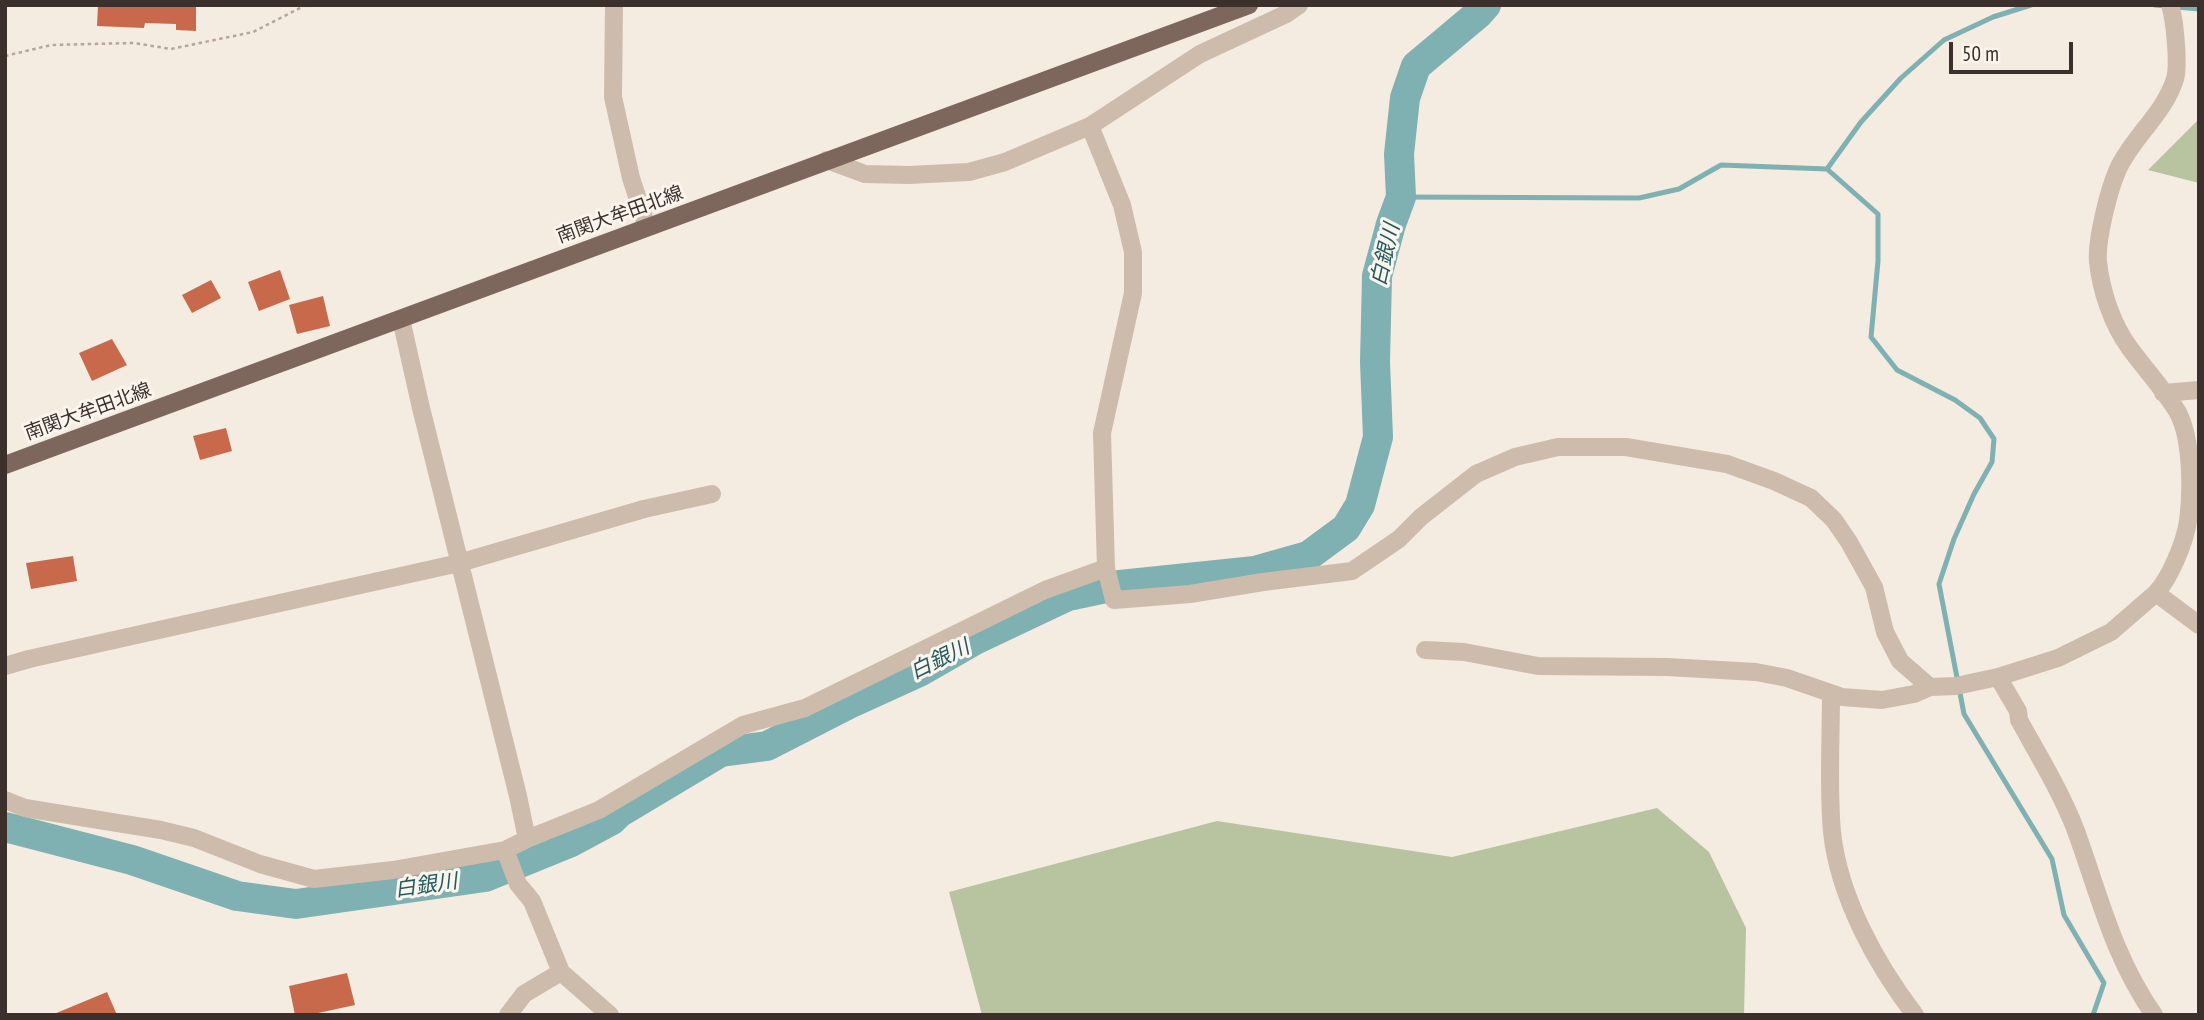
<!DOCTYPE html>
<html>
<head>
<meta charset="utf-8">
<style>
  body { margin:0 }
  #map { position:relative; width:2204px; height:1020px; overflow:hidden; background:#f4ebe1; font-family:"PT Sans Narrow",sans-serif }
  canvas { display:block }
  .frame { position:absolute; inset:0; border:7px solid #3b302b; pointer-events:none }
  .scale { position:absolute; left:1949px; top:42px; width:124px; height:32px; box-sizing:border-box; border:4px solid #3b302b; border-top:0; padding-left:9px; font-size:21px; line-height:24px; white-space:nowrap; color:#3b302b; -webkit-text-stroke:5px #fbf5ee; paint-order:stroke }
</style>
</head>
<body>
<div id="map">
<canvas width="2204" height="1020"></canvas>
<div class="frame"></div>
<div class="scale">50 m</div>
</div>
<script>
const ctx = document.querySelector('canvas').getContext('2d');
ctx.lineJoin = 'round';
function fillPath(path, color) { ctx.fillStyle = color; ctx.fill(path, 'evenodd'); }
function stroke(path, color, width, dash) { ctx.strokeStyle = color; ctx.lineWidth = width; ctx.lineCap = dash ? 'butt' : 'round'; ctx.setLineDash(dash || []); ctx.stroke(path); }
function label(font, color, halo, rows, align = 'center') {
  ctx.font = font + ' "PT Sans Narrow","Noto Sans JP",sans-serif'; ctx.lineWidth = 6; ctx.setLineDash([]); ctx.textBaseline = 'middle'; ctx.strokeStyle = halo; ctx.fillStyle = color; for (const [text, x, y, turn = 0] of rows) {
    ctx.save(); ctx.translate(x, y); ctx.rotate((+turn || 0) * Math.PI / 180); ctx.textAlign = isNaN(turn) ? turn : align; if (halo) ctx.strokeText(text, 0, 0); ctx.fillText(text, 0, 0); ctx.restore();
  }
}
fillPath(new Path2D(`
  M2199,119V183L2148,170Z
  M1657,808L1709,852L1746,928L1744,1015H982L949,892L1217,821L1452,857Z`), '#b8c4a0');
stroke(new Path2D(`
  M2155,5L2199,9
  M1827,169L1861,122L1901,78L1944,40L1993,17L2031,5
  M1401,197L1639,198L1679,189L1721,165L1827,169L1878,214V261L1871,337L1897,370L1955,400L1980,418L1994,439L1992,462L1974,494L1954,539L1939,584L1964,714L2052,859L2064,915L2104,983L2093,1015`), '#7fb0b2', 5);
stroke(new Path2D(`
  M5,827L132,860L237,896L296,904L485,877L571,842L612,820L619,813L721,752L767,746L853,702L921,671L975,640L1068,596L1120,585L1255,571L1308,556L1346,528L1360,505L1378,437L1375,362L1377,276L1391,224L1401,197L1399,154L1405,98L1416,66L1478,14L1486,5`), '#7fb0b2', 30);
fillPath(new Path2D(`
  M98,5H196V31L176,30V24L145,23L144,28L97,26Z
  M280,270L290,299L259,311L248,282Z
  M211,280L221,298L192,313L182,295Z
  M323,296L330,326L297,334L289,305Z
  M112,339L127,365L92,381L79,353Z
  M226,428L232,451L200,460L193,436Z
  M73,556L77,581L31,589L26,563Z
  M347,973L355,1005L309,1015H295L289,986Z
  M107,992L117,1015H54V1014Z`), '#c8694b');
stroke(new Path2D(`
  M5,56L51,45L134,43L171,49L253,32L306,5`), '#b9a596', 2.5, [3.5, 3.5]);
stroke(new Path2D(`
  M614,5L613,97L631,178L647,227
  M1090,126L1122,205L1133,252V293L1102,433L1106,568
  M827,160L865,174L909,175L969,172L1005,162L1090,126L1200,54L1286,14L1299,5
  M401,319L421,408L518,796L527,839
  M2163,393L2199,390
  M2156,593L2199,625
  M1425,650L1464,652L1538,666L1667,667L1756,672L1787,678L1842,697L1882,700L1914,694L1930,687L1956,686L1998,677L2058,658L2111,632L2156,593C2170,578 2185,542 2188,521C2192,492 2192,436 2177,411C2163,388 2144,368 2129,347C2112,324 2101,290 2098,262C2096,240 2109,189 2118,169C2132,138 2164,114 2175,79C2179,65 2175,20 2170,5
  M5,666L29,659L459,563L644,509L712,494
  M1998,677L2018,711L2019,720C2039,756 2061,792 2076,831C2100,897 2113,956 2154,1015
  M1831,694C1831,739 1828,788 1832,832C1839,897 1876,964 1915,1015
  M5,800L25,808L161,830L194,838L260,864L314,879L393,870L505,850L527,839L599,810L743,725L805,708L1045,590L1106,568L1114,600L1190,594L1263,582L1352,571L1399,539L1421,517L1476,474L1515,457L1558,447H1626L1727,464L1774,481L1811,498L1834,520L1849,542L1874,587L1885,632L1900,661L1930,687
  M505,850L518,884L532,901L561,972L610,1015
  M508,1015L524,994L561,972`), '#cdbbac', 18);
stroke(new Path2D(`
  M5,465L1249,5`), '#7d675c', 18);
label('19px', '#3b302b', '#fbf5ee', [
  ["南関大牟田北線",620,215,-20],
  ["南関大牟田北線",88,412,-20]
]);
label('italic 21px', '#1f5a5e', '#fbf5ee', [
  ["白銀川",1386,255,-77],
  ["白銀川",940,660,-26],
  ["白銀川",426,886,-8]
]);
</script>
</body>
</html>
